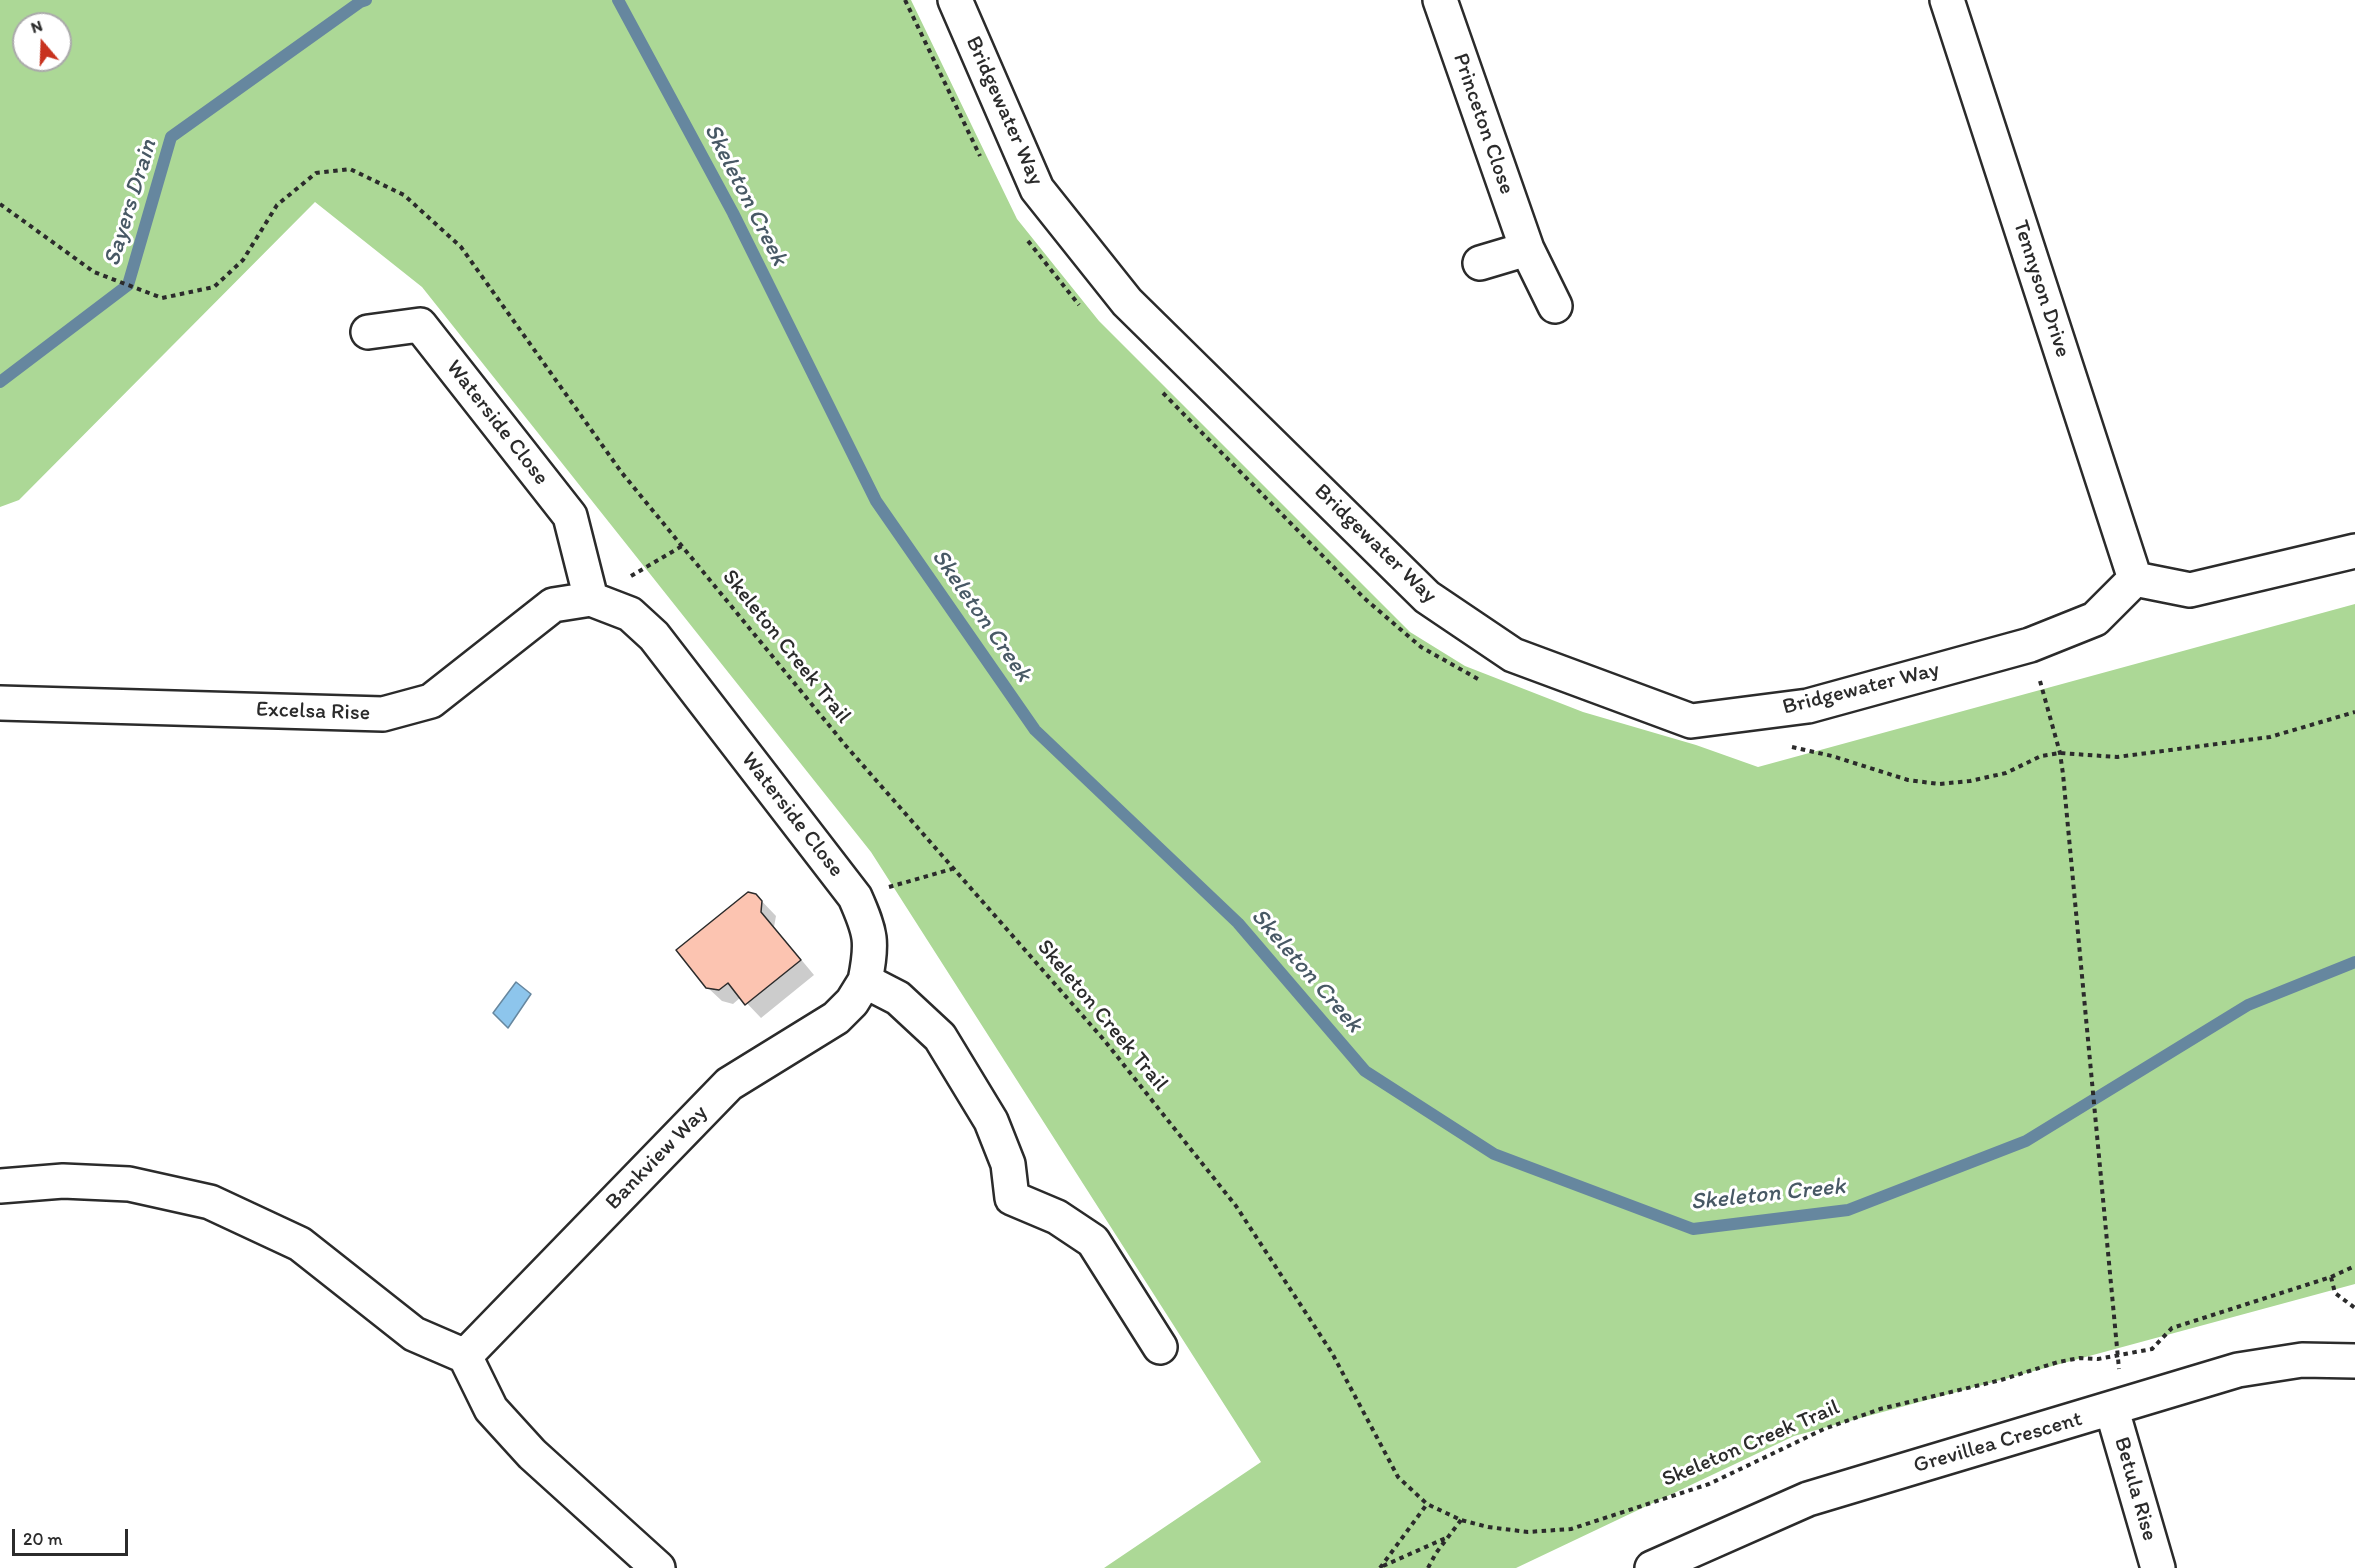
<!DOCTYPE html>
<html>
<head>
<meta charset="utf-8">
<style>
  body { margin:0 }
  #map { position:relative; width:2355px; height:1568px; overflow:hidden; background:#fff; font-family:Itim,sans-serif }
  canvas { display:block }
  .north { position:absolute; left:12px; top:12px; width:60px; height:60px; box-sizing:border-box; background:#fff; border:2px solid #aaa; border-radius:50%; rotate:341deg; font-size:16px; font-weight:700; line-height:24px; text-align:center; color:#2b2b2b }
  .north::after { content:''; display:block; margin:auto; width:21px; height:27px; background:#c8321e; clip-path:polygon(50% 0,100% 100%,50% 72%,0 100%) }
  .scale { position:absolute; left:12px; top:1529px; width:116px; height:27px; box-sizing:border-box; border:3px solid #2b2b2b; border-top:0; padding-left:8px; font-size:18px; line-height:21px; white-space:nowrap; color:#2b2b2b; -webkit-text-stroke:4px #fff; paint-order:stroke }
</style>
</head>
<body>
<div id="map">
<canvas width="2355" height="1568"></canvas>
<div class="north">N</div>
<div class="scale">20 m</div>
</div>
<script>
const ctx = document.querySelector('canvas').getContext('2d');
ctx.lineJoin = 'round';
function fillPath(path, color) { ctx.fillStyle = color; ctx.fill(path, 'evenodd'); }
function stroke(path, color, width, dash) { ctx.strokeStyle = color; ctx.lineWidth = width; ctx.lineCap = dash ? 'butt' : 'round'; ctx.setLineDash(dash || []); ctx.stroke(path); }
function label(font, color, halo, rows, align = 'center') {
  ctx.font = font + ' Itim,sans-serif'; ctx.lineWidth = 6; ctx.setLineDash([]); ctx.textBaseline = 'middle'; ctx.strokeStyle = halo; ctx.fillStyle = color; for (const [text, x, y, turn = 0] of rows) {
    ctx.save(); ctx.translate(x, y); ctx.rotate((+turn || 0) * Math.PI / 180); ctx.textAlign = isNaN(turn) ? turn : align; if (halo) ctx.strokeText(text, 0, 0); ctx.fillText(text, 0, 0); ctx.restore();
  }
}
fillPath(new Path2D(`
  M0,0H911L1017,219L1099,321L1410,632L1465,666L1583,712L1696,745L1758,767L2355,604V1284L1794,1436L1516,1568H1104L1261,1462L871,852L422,287L315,202L19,500L0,507ZM24,24H60V60H24Z`), '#acd896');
const water = new Path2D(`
  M516,982L531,994L508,1028L493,1013Z`);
fillPath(water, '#8dc5ec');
stroke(water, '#66879f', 1.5);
fillPath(new Path2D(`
  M756,895L776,916L774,927L814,975L761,1018L741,997L733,1004L722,1001L707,987Z`), '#0003');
stroke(new Path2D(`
  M618,0L733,213L876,501L1035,730L1238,923L1365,1071L1494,1154L1693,1229L1848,1210L2026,1141L2248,1005L2355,962
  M0,382L128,285L171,137L360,2L366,0`), '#66879f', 12);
const building = new Path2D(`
  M748,892L756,894L762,901L761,912L801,960L745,1005L728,983L719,990L706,988L676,950Z`);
fillPath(building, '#fcc4b1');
stroke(building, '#2b2b2b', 1.5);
const minor = new Path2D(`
  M955,0L1037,189L1127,302L1427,597L1513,655L1691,721L1808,706L2030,645L2095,619L2135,579
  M1440,0L1527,249L1555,306
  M1947,0L2135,579
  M1480,263L1527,249
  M368,332L420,325L570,516L591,599L630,614L654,636L855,897C871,933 873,942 865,981L898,998L940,1037L991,1121L1008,1164L1012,1198L1057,1217L1093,1241L1160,1347
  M2135,579L2190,590L2355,551
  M0,703L383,714L431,701L553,605L591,599
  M0,1186L63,1181L129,1184L210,1202L300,1244L414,1334L465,1356L491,1409L532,1454L658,1568
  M465,1356L729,1084L836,1018L852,1002L865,981
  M2112,1410L2158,1568
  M1652,1568L1808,1499L2238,1370L2302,1360L2355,1361`);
stroke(minor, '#2b2b2b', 38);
stroke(new Path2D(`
  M905,0L980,156
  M0,204L94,272L162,298L214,287L243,260L277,205L316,173L350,169L404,195L461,247L622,473L846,746L1104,1040L1236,1206L1332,1353L1398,1477L1427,1504L1461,1520L1488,1527L1528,1532L1571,1529L1709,1484L1824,1429L1880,1409L2001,1380L2058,1362L2080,1358L2098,1359L2152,1349L2172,1328L2331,1277L2355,1266
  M1028,241L1079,305
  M1163,393L1364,598L1421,647L1478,679
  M631,576L682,546
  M2040,681L2060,753L2063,774L2119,1369
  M1792,747L1832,756L1908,780L1939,784L1970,781L2006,773L2041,756L2060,753L2117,757L2270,737L2355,712
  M889,887L952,869
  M2331,1277L2335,1293L2355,1308
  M1383,1566L1448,1537
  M1380,1568L1427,1504
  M1428,1568L1436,1553L1461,1520`), '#2b2b2b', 4, [4.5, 4.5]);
stroke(minor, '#fff', 33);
label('22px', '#2b2b2b', '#fff', [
  ["Bridgewater Way",1004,111,66],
  ["Princeton Close",1483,124,71],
  ["Tennyson Drive",2041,289,72],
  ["Waterside Close",497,423,52],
  ["Bridgewater Way",1375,544,44],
  ["Skeleton Creek Trail",786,647,51],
  ["Bridgewater Way",1861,689,-14],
  ["Excelsa Rise",313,712,2],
  ["Waterside Close",792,815,52],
  ["Skeleton Creek Trail",1102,1016,50],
  ["Bankview Way",657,1158,-46],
  ["Grevillea Crescent",1998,1443,-16],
  ["Skeleton Creek Trail",1751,1444,-23],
  ["Betula Rise",2135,1489,74]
]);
label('italic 24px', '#485965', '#fff', [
  ["Skeleton Creek",745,195,63],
  ["Sayers Drain",131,203,-73],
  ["Skeleton Creek",981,616,55],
  ["Skeleton Creek",1306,971,49],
  ["Skeleton Creek",1768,1195,-6]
]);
</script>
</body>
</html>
